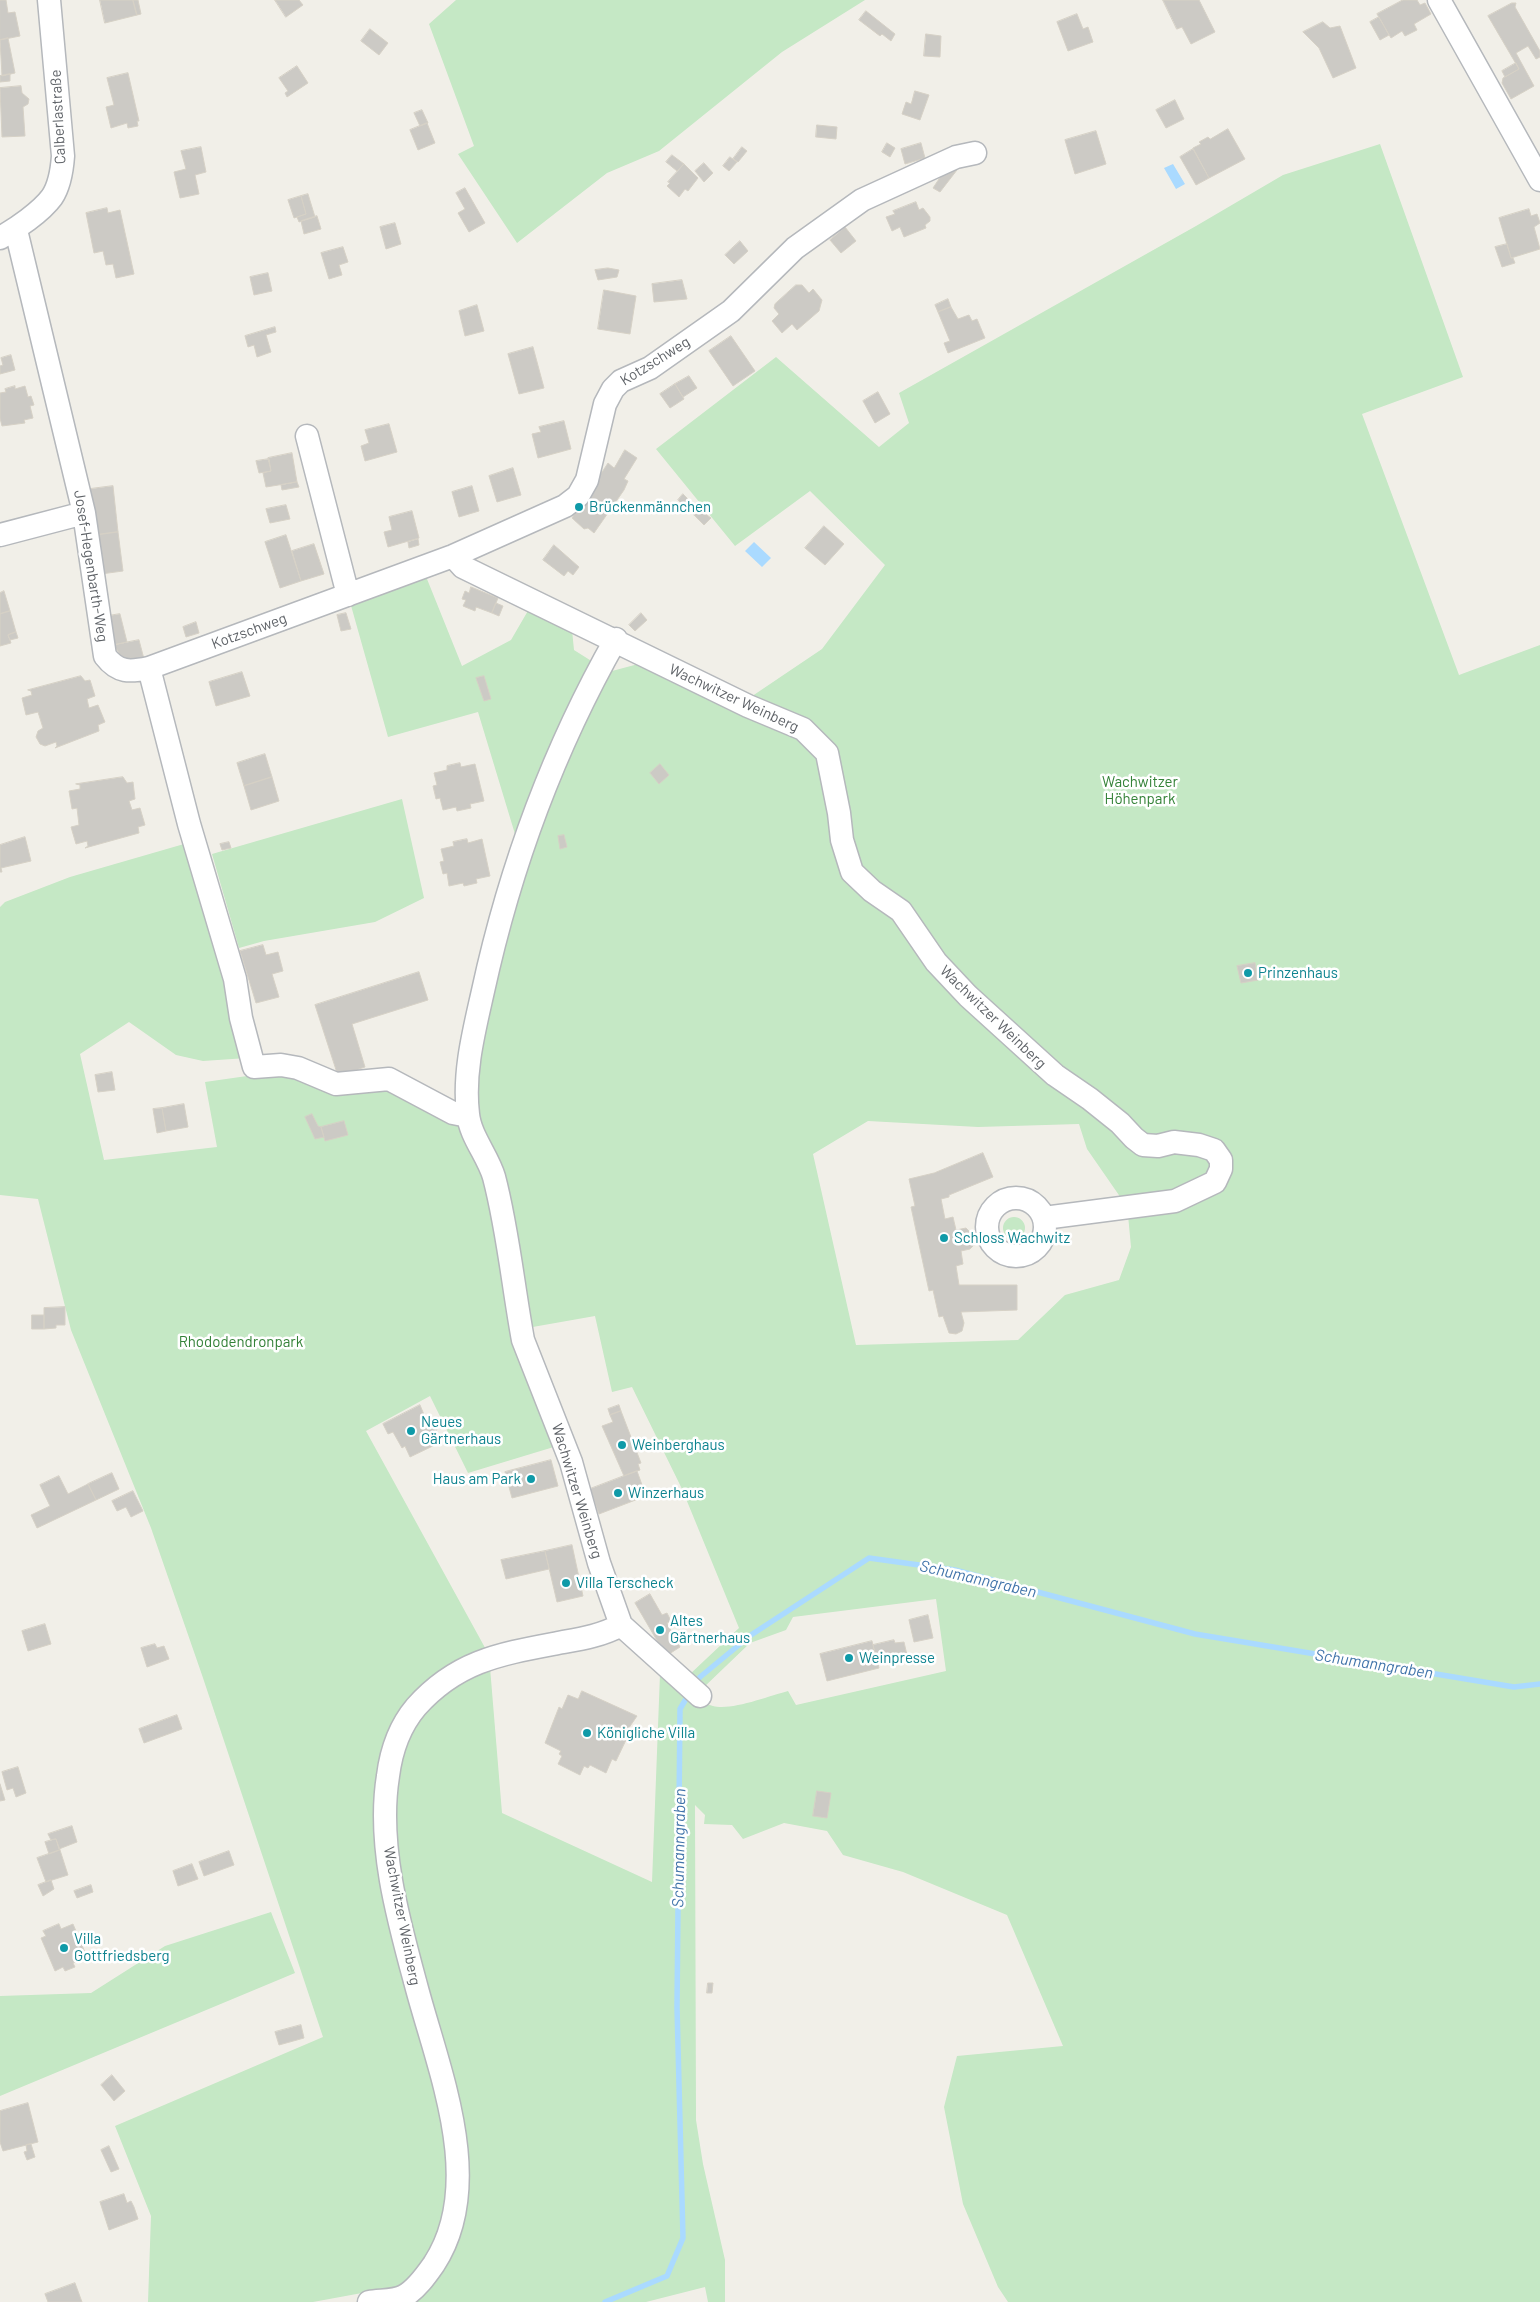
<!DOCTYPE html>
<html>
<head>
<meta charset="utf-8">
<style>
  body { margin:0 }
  canvas { display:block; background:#f1efe8 }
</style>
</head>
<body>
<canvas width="1540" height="2302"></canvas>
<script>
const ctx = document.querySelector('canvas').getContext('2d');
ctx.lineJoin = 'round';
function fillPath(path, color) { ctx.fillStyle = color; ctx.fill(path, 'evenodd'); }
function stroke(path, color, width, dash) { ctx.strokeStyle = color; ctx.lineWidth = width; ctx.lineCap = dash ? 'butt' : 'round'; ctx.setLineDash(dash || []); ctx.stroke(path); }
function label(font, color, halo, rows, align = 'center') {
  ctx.font = font + ' Barlow,sans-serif'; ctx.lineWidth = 5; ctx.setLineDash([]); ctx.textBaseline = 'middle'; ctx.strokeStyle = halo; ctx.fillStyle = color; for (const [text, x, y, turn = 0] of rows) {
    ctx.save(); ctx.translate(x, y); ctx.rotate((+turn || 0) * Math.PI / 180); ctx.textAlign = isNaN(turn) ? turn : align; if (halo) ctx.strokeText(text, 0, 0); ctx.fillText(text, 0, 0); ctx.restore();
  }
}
fillPath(new Path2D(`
  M456,0H865L782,52L659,151L607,173L517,243L458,154L474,146L429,24Z
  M1380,144L1463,377L1362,414L1459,675L1540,645V2302H1008L998,2287L963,2204L944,2107L957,2056L1063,2046L1007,1915L903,1872L843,1855L827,1831L784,1823L743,1839L732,1825L704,1824L705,1815L695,1805L696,2120L703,2164L725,2260V2302H708L705,2287L646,2302H398L426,2286L452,2185L437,2238L418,2274L400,2286L313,2302H148L151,2216L115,2126L323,2037L202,1675L151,1528L71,1330L38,1199L0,1195V907L5,902L70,877L184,844L247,1058L203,1061L176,1055L129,1022L80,1054L104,1160L217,1147L205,1082L261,1074L388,1083L461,1126L479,1158L557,1446L468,1473L430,1396L366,1431L489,1655L502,1813L652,1882L660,1674C676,1685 693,1701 713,1706C731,1711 769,1696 788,1691L796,1705L946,1671L936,1599L793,1617L786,1630L750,1643L702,1689L689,1675L739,1628L682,1489L632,1387L612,1392L595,1316L527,1328L474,1118L478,1065L503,947L525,869L573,743L612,671L642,663L730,711L822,649L885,565L810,491L735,546L656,449L776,357L879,447L909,423L899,393L1196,226L1283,175ZM868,1121L978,1127L1079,1124L1087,1149L1123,1201L1128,1215L1131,1247L1119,1280L1065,1295L1018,1340L856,1345L813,1154Z
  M425,574L462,666L511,640L529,609L572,630L574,650L593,662L557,729L537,777L518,844L478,712L388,737L350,602Z
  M402,799L424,898L375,922L264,941L239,948L212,854Z
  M1003 1228a11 11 0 1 1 22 0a11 11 0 1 1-22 0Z
  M271,1912L295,1973L0,2096V1996L91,1993L165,1946Z`), '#c5e8c5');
fillPath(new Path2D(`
  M1173,164L1185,184L1176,189L1164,168Z
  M754,542L771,558L762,567L745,551Z`), '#aadaff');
stroke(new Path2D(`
  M695,1684L700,1677L751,1635L869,1558L955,1570L1195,1634L1514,1687L1540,1684
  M605,2302L667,2276L683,2238L677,2007L680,1709L690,1692`), '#aadaff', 5.5);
const building = new Path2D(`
  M0,0H6L8,13L15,12L20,36L0,40Z
  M100,0H133L137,15L105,23Z
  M133,0H138L141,14L137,15Z
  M275,0H299L303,5L286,17Z
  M1163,0H1199L1215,32L1191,44L1182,27L1177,29Z
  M1403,0H1417L1420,5L1425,3L1431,14L1414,24L1417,30L1405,36L1402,31L1391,38L1377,14Z
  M1512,3H1516L1515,7L1540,51V57L1536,59L1528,46L1516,53L1534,86L1511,99L1502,83L1503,78L1519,69L1488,16Z
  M866,11L895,34L891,41L882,34L880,36L859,20Z
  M1077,14L1083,29L1088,27L1093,42L1068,51L1057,22Z
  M1379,17L1389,35L1380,40L1370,22Z
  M1323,22L1330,28L1340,26L1356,68L1333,78L1319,48L1303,32Z
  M370,29L388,43L379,55L361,41Z
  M926,34L941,36L940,57L924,56Z
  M8,38L15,73L2,76L0,40Z
  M1516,63L1519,69L1505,77L1502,71Z
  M297,66L308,83L287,97L285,93L288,91L279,78Z
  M128,73L139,121H137L138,126L128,128L127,123L111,128L106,107L114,105L107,78Z
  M10,74V81L0,82V76Z
  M21,86L22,93L29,99L28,104L23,107L25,136L2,137L0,88Z
  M915,91L929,95L920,120L902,114L906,102L911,104Z
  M1175,100L1184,119L1166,128L1156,110Z
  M422,110L428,123L420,126L414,113Z
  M427,123L435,143L418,150L410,130Z
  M817,125L837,127L836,139L816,137Z
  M1228,129L1245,159L1209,178L1193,148L1201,144L1199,142L1208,137L1210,139Z
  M1096,131L1106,164L1075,174L1065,140Z
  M887,143L895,148L890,157L882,152Z
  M921,143L925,158L905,164L901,149Z
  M201,147L206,172L195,175L199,194L180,198L174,172L186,169L181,151Z
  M742,147L747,151L738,162L733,159Z
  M1193,149L1209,178L1196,185L1180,157Z
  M672,155L684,164L677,171L666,162Z
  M730,157L737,162L729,171L723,166Z
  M704,163L713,173L704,182L695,171Z
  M684,164L698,178L688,191L685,189L679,197L667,186L670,183L668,182Z
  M951,165L957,170L940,192L933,188L943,173Z
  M465,188L485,223L469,232L458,213L465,209L456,193Z
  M308,194L315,217L299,222L297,217L306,214L301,196Z
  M301,196L306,214L294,218L288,200Z
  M916,202L919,210L923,208L930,217V221L925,225L926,228L904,237L900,227L892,231L886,217L895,214L893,211Z
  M107,208L108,213L120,210L134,274L116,278L113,264L106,265L103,251L94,253L86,213Z
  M1529,209L1531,216L1537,214L1540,223L1534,227L1540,249L1511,258L1499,218Z
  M317,216L321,229L304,234L301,221Z
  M395,223L401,244L386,249L380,227Z
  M845,227L856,241L841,253L830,240Z
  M740,241L748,251L734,264L725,255Z
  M1507,244L1511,258H1513L1515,263L1502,267L1495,247Z
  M343,247L348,262L339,265L342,275L329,279L321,253Z
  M608,268L619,270L617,277L598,280L595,270Z
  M268,273L272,291L254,295L250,277Z
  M682,280L687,299L654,302L652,284Z
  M796,285H802L809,293L813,289L822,300L819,311L797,330L792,324L782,333L772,321L779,314L774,308L775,304Z
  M604,290L636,296L630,334L598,329Z
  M948,299L951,307L938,312L935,305Z
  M477,305L484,331L465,336L459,311Z
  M951,307L958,319L969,315L972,321L977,319L985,338L948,353L944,343L950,341L938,312Z
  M275,327L276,332L266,335L271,352L257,357L254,345L248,347L245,336Z
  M731,336L755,371L733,386L709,351Z
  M533,347L544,388L519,394L508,354Z
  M11,355L15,370L0,374V366L3,365L1,358Z
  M689,376L697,388L683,397L675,384Z
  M675,384L684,399L670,408L660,394Z
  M15,386V389L25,386L28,397L31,396L34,405L30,406L33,418L24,420L25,423L2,426L0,418V393L6,392L5,389Z
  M878,392L890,414L875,423L863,401Z
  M564,421L571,449L538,458L532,434L541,432L539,427Z
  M389,424L397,452L365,461L361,446L369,443L365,430Z
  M625,450L637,458L624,479L628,481L624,490L594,533L588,528L584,529L572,518L608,463L614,468Z
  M292,453L297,482L266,487L263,473L271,471L268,458Z
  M269,459L271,471L259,473L256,461Z
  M513,468L521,495L497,502L489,476Z
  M297,482L299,487L282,490L281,485Z
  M113,486L118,532L96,535L90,489Z
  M472,486L479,511L459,517L452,492Z
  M683,494L694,505L689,511L678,500Z
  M286,505L290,519L270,523L266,509Z
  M694,505L700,510L694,515L689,511Z
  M700,510L711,518L704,525L694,515Z
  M412,511L419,538L388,547L384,532L392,530L389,517Z
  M824,526L844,544L825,565L805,548Z
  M118,532L123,571L101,574L96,535Z
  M286,535L301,581L280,588L265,542Z
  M418,539L419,545L409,548L408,542Z
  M314,544L324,574L301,581L292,551Z
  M554,545L579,567L573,575L568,571L564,576L543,560Z
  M471,587L498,598L492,613L476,607L475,611L463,606L466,600L462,599L465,591L469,593Z
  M4,591L10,611L0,614V593Z
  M496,603L503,606L499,616L492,613Z
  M10,611L16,632L8,635L11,643L0,646V614Z
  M346,613L351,629L341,631L337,615Z
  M641,613L647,620L635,631L629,625Z
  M120,614L127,642L114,645L108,616Z
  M196,622L199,633L186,637L183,627Z
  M16,632L18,638L10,640L8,635Z
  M139,640L144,659L124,661L114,645Z
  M242,672L250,696L216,706L209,682Z
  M81,676L85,681L90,680L95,696L87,699L89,708L98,705L105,722L98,725L99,731L55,748L57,746L56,742L45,746L40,744L36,737L38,731L43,728L38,712L26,715L22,698L32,695L31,691L28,690Z
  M484,676L491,699L484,701L476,678Z
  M265,754L272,777L244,786L237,763Z
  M460,763L461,767L475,764L484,801L470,804L471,808L457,811L456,807L443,810L440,798L436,799L433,786L437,785L434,773L447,770V766Z
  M660,764L669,775L659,784L650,773Z
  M123,777L127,783L133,782L135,799L129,801L132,810L140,808L145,825L138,827L139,833L85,848L88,846L87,841L76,844L71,827L79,825L77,808L72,809L69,791L80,789V785L76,784Z
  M272,777L279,801L251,810L244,786Z
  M564,835L567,847L560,849L558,836Z
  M25,837L31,861L1,868L2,872H0V845Z
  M467,839L468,843L482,839L490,876L476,879L477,883L464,886L463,883L449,886L447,873L443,874L440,862L444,861L441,849L454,846L453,842Z
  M229,842L231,848L222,850L220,844Z
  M263,945L266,955L278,952L283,971L272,974L279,997L256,1003L240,951Z
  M1255,963L1258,980L1241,983L1237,966Z
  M419,972L428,1000L352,1024L365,1067L338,1076L315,1005Z
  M112,1072L115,1090L98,1092L95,1075Z
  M184,1104L188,1127L166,1131L162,1108Z
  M162,1108L166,1131L157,1133L153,1109Z
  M312,1114L318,1126L321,1127L324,1137L315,1139L305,1117Z
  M344,1121L348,1135L325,1141L321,1127Z
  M983,1153L993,1177L949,1195V1197L941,1199L945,1219L953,1217L956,1230L966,1228L969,1231L973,1246L970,1249L961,1251L963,1264L956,1266L959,1285H1017V1310L961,1312L964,1323L962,1331L956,1334L949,1333L943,1316L939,1317L933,1290L929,1291L911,1207L915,1206L909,1179L934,1173Z
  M65,1307V1325H56V1328L44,1329V1308Z
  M32,1315H44V1329H32Z
  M420,1405L425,1417L429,1415L437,1430L433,1432L439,1443L410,1457L405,1446L402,1448L393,1432L388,1434L383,1424Z
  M619,1405L621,1411L610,1415L608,1409Z
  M621,1411L641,1463L638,1464L640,1470L624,1476L602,1426L613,1422L610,1415Z
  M551,1460L558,1486L512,1498L505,1472Z
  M637,1471L646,1496L599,1514L590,1489Z
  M112,1473L119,1489L96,1500L88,1484Z
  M59,1476L68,1494L88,1484L96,1500L37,1528L31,1515L50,1506L40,1485Z
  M133,1491L143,1511L131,1517L126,1507L117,1511L112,1501Z
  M572,1545L583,1596L557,1602L545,1551Z
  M545,1551L549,1569L506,1579L501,1560Z
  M650,1594L662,1615L667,1613L671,1621L667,1623L680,1647L666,1656L635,1603Z
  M928,1615L933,1638L914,1642L909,1620Z
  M45,1624L51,1644L28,1651L22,1631Z
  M894,1640L895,1643L904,1642L907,1655L877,1662L873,1645Z
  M872,1641L879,1668L827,1681L820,1654Z
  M155,1644L157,1648L164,1646L169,1659L147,1667L141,1648Z
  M582,1691L637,1716L622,1738L626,1740L616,1761L612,1759L606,1773L590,1765L588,1768L584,1766L580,1775L558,1764L562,1756L559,1754L561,1751L545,1743L559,1707L562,1709L568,1695L578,1699Z
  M177,1715L182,1729L144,1743L139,1729Z
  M18,1767L26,1793L16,1797L13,1788L7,1790L2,1772Z
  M0,1784L5,1800L0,1801Z
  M817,1791L831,1793L827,1818L813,1816Z
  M72,1826L77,1842L59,1849L56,1839L51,1840L48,1834Z
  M56,1839L60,1850L49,1854L45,1842Z
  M60,1850L68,1875L46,1882L37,1858Z
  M229,1851L234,1865L204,1876L199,1862Z
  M192,1864L198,1879L178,1886L173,1871Z
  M51,1880L54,1889L43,1896L38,1885Z
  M91,1885L93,1892L77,1898L74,1891Z
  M59,1924L61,1929L73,1924L87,1957L73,1963L75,1967L65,1971L63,1967L55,1971L41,1938L46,1936L43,1931Z
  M708,1983H713L712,1993H707Z
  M301,2025L304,2038L279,2045L275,2032Z
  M112,2075L125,2091L114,2101L101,2085Z
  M28,2103L38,2142L3,2151L0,2142V2111Z
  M31,2144L35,2157L27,2160L24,2152L27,2151L26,2145Z
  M109,2146L119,2169L111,2172L101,2150Z
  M124,2194L127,2203L131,2201L134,2207L138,2219L109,2230L100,2202Z
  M75,2283L82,2302H48L45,2294Z`);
fillPath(building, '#cccac5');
stroke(building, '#d6d1c6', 1);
const minor = new Path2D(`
  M1439,0L1540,180
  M16,230L84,513L105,656C118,673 130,672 149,668L453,556L565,506L578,496L587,480L605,404L613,389L621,381L650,368L731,311L795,248L862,200L956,157L975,153
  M0,238C16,229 41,212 52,197C60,185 62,170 63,156L49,0
  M307,436L348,595
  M0,535L84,513
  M453,556L463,567L748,706L803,729L827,753L839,813L842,840L852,872L872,891L901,911L936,962L968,996L1055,1075L1090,1099L1120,1123L1134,1138L1143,1145L1158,1146L1174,1142L1199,1145L1214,1150L1221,1160V1169L1215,1182L1175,1201L1044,1218
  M616,639C553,750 510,867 483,991C474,1031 463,1073 468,1114C470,1136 488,1156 494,1177C508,1230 513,1286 523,1340L571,1462L599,1563L621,1625L700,1696
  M149,668L189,824L235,979L241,1018L254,1067L281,1065L298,1068L336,1084L389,1079L453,1113L468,1116
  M987 1227a29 29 0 1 1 58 0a29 29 0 1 1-58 0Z
  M369,2302C380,2300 395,2301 404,2296C416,2290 427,2274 434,2264C487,2183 438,2069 416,1985C398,1919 377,1844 388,1776C391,1752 400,1726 416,1707C457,1661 500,1654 558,1643C580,1639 601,1636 621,1625`);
stroke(minor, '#b5b8bc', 25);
stroke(minor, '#fff', 22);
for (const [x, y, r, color] of [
  [579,507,5,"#0f9aa8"],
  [1248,973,5,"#0f9aa8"],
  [944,1238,5,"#0f9aa8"],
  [411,1431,5,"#0f9aa8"],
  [622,1445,5,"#0f9aa8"],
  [531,1479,5,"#0f9aa8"],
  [618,1493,5,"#0f9aa8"],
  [566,1583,5,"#0f9aa8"],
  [660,1630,5,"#0f9aa8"],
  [849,1658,5,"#0f9aa8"],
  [587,1733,5,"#0f9aa8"],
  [64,1948,5,"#0f9aa8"]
]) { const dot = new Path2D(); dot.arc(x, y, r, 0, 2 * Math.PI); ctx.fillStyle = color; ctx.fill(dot); stroke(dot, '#fff', 2); }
label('15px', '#5f6368', '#fff', [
  ["Calberlastraße",58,117,-93],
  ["Kotzschweg",655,361,-32],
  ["Josef-Hegenbarth-Weg",91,566,81],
  ["Kotzschweg",249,631,-20],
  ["Wachwitzer Weinberg",734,698,25],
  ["Wachwitzer Weinberg",993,1017,44],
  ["Wachwitzer Weinberg",577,1491,73],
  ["Wachwitzer Weinberg",402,1916,79]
]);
label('15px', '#0d838f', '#fff', [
  ["Brückenmännchen",589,507],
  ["Prinzenhaus",1258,973],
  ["Schloss Wachwitz",954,1238],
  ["Neues",421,1422],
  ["Gärtnerhaus",421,1439],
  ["Weinberghaus",632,1445],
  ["Haus am Park",521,1479,"right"],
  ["Winzerhaus",628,1493],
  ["Villa Terscheck",576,1583],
  ["Altes",670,1621],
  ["Gärtnerhaus",670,1638],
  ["Weinpresse",859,1658],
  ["Königliche Villa",597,1733],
  ["Villa",74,1939],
  ["Gottfriedsberg",74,1956]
], 'left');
label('15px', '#348238', '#fff', [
  ["Wachwitzer",1140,782],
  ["Höhenpark",1140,799],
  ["Rhododendronpark",241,1342]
]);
label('italic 16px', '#4174aa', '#fff', [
  ["Schumanngraben",978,1579,13],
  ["Schumanngraben",1374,1664,9],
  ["Schumanngraben",679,1848,-89]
]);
</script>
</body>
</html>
